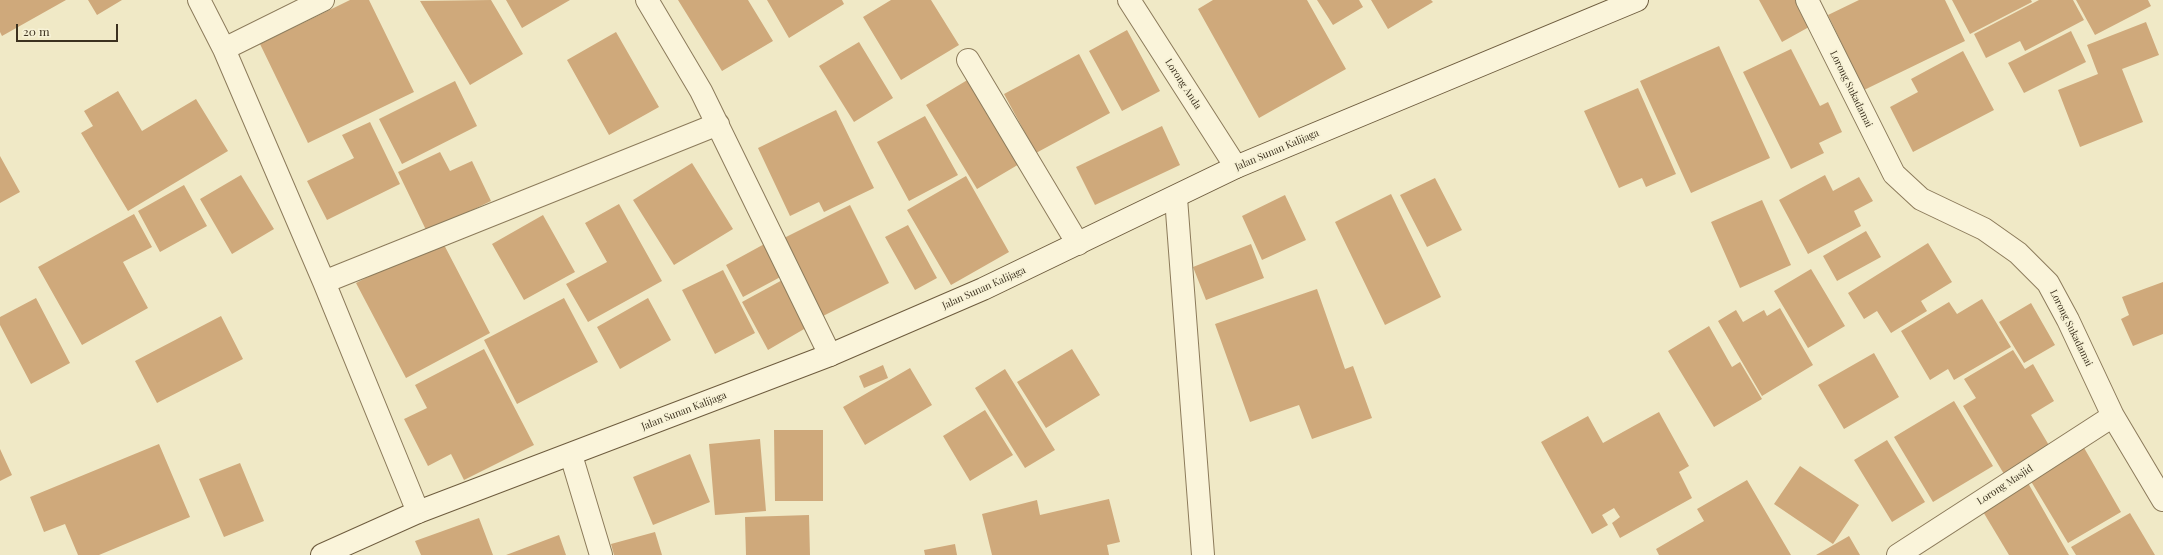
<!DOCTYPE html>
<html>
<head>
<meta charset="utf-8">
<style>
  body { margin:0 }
  #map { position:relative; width:2163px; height:555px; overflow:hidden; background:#f0e9c6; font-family:"Playfair Display",serif }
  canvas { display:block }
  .scale { position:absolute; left:16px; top:24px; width:102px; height:18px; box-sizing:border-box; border:2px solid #3c311f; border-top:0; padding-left:5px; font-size:12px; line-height:14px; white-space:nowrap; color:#3c311f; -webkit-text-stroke:3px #f7f2d6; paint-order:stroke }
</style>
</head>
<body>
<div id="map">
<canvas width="2163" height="555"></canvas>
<div class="scale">20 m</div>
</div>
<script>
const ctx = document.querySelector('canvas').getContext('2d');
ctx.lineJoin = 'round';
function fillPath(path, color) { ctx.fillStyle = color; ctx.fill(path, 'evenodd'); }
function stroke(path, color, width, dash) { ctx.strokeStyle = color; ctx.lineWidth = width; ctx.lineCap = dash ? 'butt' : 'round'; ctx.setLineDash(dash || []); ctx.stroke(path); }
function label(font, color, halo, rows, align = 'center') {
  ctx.font = font + ' "Playfair Display",serif'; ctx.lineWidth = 3.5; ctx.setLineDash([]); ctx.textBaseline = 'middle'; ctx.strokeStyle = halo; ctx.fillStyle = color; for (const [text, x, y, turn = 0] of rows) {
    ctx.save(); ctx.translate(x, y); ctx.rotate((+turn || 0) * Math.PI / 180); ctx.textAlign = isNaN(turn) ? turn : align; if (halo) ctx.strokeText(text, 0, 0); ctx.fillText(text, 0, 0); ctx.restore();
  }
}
fillPath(new Path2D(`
  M0,0H66L2,36L0,32Z
  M88,0H122L97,15Z
  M350,0H369L414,92L308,143L260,44Z
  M491,0L523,54L470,85L420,1Z
  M506,0H570L522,28Z
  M678,0H748L773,41L722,71Z
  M767,0H842L844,4L789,38Z
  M891,0H931L959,45L901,80L863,17Z
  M1213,0H1307L1346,69L1259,118L1198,9Z
  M1317,0H1359L1363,7L1333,25Z
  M1371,0H1431L1433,2L1388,29Z
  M1759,0H1795L1809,27L1782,42Z
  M1859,0H1945L1965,41L1864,90L1828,15Z
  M1952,0H2031L2032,2L1970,34Z
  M2039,0H2073L2084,20L2025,51L2020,41L1986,58L1974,34Z
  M2076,0H2148L2151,6L2095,35Z
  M2146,22L2159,55L2122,69L2143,122L2080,147L2058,90L2098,74L2087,45Z
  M1127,30L1160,91L1122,111L1089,51Z
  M2071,31L2086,62L2024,93L2008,63Z
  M616,32L659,107L609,135L567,60Z
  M859,42L893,98L854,122L819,66Z
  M1719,46L1770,158L1691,193L1640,81Z
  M1791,49L1820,106L1828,102L1842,132L1819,143L1824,153L1791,169L1743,72Z
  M1963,51L1994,110L1913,152L1890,107L1918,92L1911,79Z
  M1079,54L1110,113L1036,153L1004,94Z
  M974,76L1026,160L977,189L926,105Z
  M455,81L477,126L402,164L379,119Z
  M1638,88L1676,174L1646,187L1642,178L1619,188L1584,111Z
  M118,91L142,131L196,99L228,151L128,211L81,133L93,126L84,111Z
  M836,110L874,188L824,212L819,202L790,216L758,148Z
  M925,116L958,175L909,201L877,142Z
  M370,122L400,184L327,220L307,181L354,158L342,135Z
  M1162,126L1180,165L1095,205L1076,167Z
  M440,152L450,171L472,161L491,201L427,232L398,172Z
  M0,156L20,192L0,203Z
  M692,163L733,229L674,265L633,200Z
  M241,175L274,229L232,254L200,199Z
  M1825,175L1833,191L1859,177L1873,201L1854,211L1861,226L1808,254L1779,200Z
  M966,176L1009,252L951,285L907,210Z
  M1435,178L1462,230L1427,247L1400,195Z
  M184,185L207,226L160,252L138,211Z
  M1391,194L1441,297L1385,325L1335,222Z
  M1285,195L1306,240L1262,260L1242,216Z
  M1762,200L1791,265L1740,288L1711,222Z
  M619,204L662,281L588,322L566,284L607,262L585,223Z
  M850,205L889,283L819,318L780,240Z
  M134,214L152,247L123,262L148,308L82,345L38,267Z
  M543,215L575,272L524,300L492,244Z
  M908,225L937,278L915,290L885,237Z
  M1866,231L1881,257L1837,281L1823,256Z
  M441,239L490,333L406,378L356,283Z
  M768,242L786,274L743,297L726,265Z
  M1928,243L1952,282L1921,301L1927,311L1891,333L1877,311L1864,319L1848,293Z
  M1251,244L1264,278L1206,300L1193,267Z
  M1811,269L1845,326L1808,348L1774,291Z
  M723,270L755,333L715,354L682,290Z
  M786,278L811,325L768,350L742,302Z
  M2163,282V334L2133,346L2121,319L2129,315L2122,297Z
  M1317,289L1345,369L1353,366L1372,418L1312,439L1299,405L1250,422L1215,324Z
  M36,298L70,363L31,384L0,325V317Z
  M564,298L598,362L517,404L484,340Z
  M648,298L671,340L620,369L597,327Z
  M1982,299L2011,347L1954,380L1948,369L1930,380L1901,331L1949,302L1957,314Z
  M2031,303L2055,345L2024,363L1999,322Z
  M1780,308L1813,365L1762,396L1718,321L1736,310L1743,322L1764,310L1767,316Z
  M221,316L243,359L157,403L135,361Z
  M1709,326L1732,367L1740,362L1762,399L1714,427L1668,351Z
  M484,349L534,445L464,480L451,454L428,466L404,419L427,408L415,385Z
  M1072,349L1100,395L1046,428L1017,382Z
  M2013,350L2025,369L2033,364L2054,401L2031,415L2050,447L2004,474L1963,406L1976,398L1964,379Z
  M1874,353L1899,397L1844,429L1818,385Z
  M883,365L888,378L864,388L859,376Z
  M910,368L932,405L865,445L843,407Z
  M1005,369L1055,450L1025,468L975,388Z
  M1954,401L1993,466L1933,502L1894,437Z
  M985,410L1013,455L970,481L943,436Z
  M1659,412L1689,466L1679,472L1692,498L1620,538L1612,523L1620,517L1614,508L1602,515L1608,525L1592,534L1541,442L1588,416L1603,443Z
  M774,430H823V501H775Z
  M760,439L766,511L715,515L709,444Z
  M1887,440L1925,502L1892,522L1854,460Z
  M159,444L190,517L99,555H78L65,524L44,532L30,497Z
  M2083,446L2121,512L2068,543L2029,478Z
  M0,449L12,475L0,481Z
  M690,454L710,502L653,525L633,477Z
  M240,463L264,521L224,537L199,479Z
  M1800,466L1859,505L1833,544L1774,504Z
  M1747,480L1791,555H1659L1656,549L1704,521L1697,509Z
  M2028,483L2069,555H2009L1982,510Z
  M1109,499L1120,542L1107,545L1109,555H992L982,514L1037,500L1040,515Z
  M2130,513L2155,555H2076L2071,547Z
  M809,515L810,555H746L745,517Z
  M479,518L493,555H421L415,541Z
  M655,532L662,555H614L611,544Z
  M559,535L566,555H506Z
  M1849,536L1860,555H1816Z
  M955,544L957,555H925L924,550Z`), '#cfa97b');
const street = new Path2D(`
  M199,0L224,49L324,282L418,512
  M647,0L701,91L830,355
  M1129,0L1236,167
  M1807,0L1894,174L1921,199L1984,229L2018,253L2048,283L2068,320L2113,416L2163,500
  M224,49L323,0
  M968,60L1078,244
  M1176,198L1203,555
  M324,282L718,124
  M571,455L601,555
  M1898,555L2113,416`);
const secondary = new Path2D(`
  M322,555L418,512L830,355L983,289L1236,167L1637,0`);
stroke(street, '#8c7b5b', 24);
stroke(secondary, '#6e5c3e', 24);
stroke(street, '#faf4da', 22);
stroke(secondary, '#faf4da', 22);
label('10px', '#3c311f', '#f7f2d6', [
  ["Lorong Anda",1183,84,57],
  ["Lorong Sukadamai",1851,89,64],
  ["Jalan Sunan Kalijaga",1277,150,-23],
  ["Jalan Sunan Kalijaga",984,288,-24],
  ["Lorong Sukadamai",2071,328,64],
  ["Jalan Sunan Kalijaga",684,411,-21],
  ["Lorong Masjid",2005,485,-33]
]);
</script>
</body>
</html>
